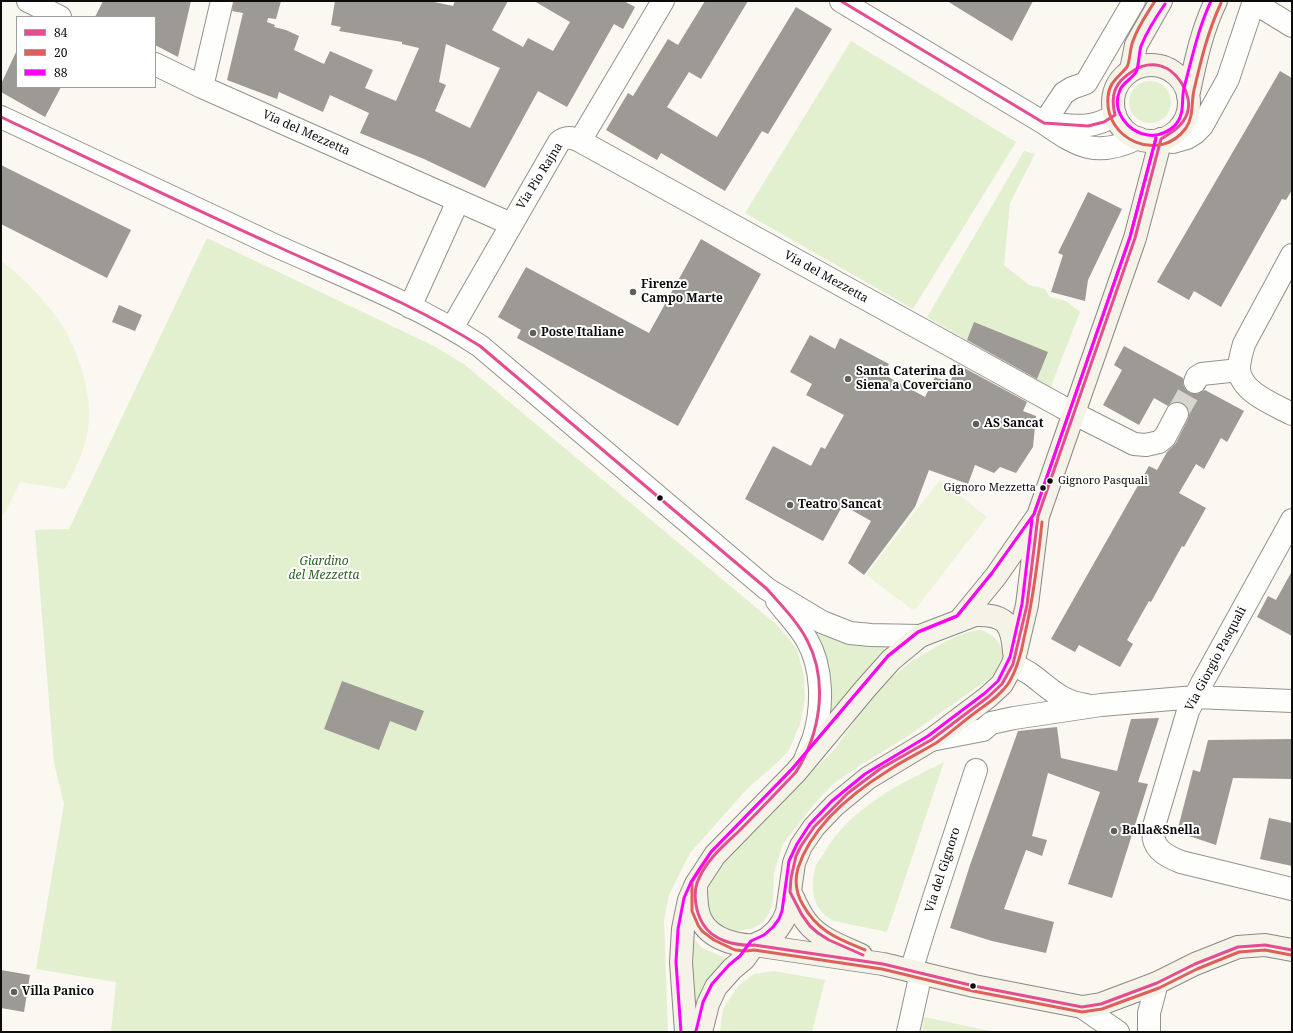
<!DOCTYPE html>
<html>
<head>
<meta charset="utf-8">
<style>
  body { margin:0 }
  #map { position:relative; width:1293px; height:1033px; overflow:hidden; background:#faf8f0; font-family:"Noto Serif",serif }
  canvas { display:block }
  .frame { position:absolute; inset:0; border:2px solid #0c0c0c; pointer-events:none }
  .legend { position:absolute; left:16px; top:16px; width:140px; height:72px; box-sizing:border-box; background:#fff; border:1px solid #9e9e9e; margin:0; padding:5px 7px; list-style:none; font-size:12px; color:#0c0c0c }
  .legend li { display:flex; align-items:center; gap:8px; height:20px }
  .legend b { width:20px; border:1px solid #9e9e9e }
</style>
</head>
<body>
<div id="map">
<canvas width="1293" height="1033"></canvas>
<div class="frame"></div>
<ul class="legend">
<li><b style="height:5px;background:#e44e90"></b>84</li>
<li><b style="height:5px;background:#de605c"></b>20</li>
<li><b style="height:5px;background:#f0f"></b>88</li>
</ul>
</div>
<script>
const ctx = document.querySelector('canvas').getContext('2d');
ctx.lineJoin = 'round';
function fillPath(path, color) { ctx.fillStyle = color; ctx.fill(path, 'evenodd'); }
function stroke(path, color, width, dash) { ctx.strokeStyle = color; ctx.lineWidth = width; ctx.lineCap = dash ? 'butt' : 'round'; ctx.setLineDash(dash || []); ctx.stroke(path); }
function label(font, color, halo, rows, align = 'center') {
  ctx.font = font + ' "Noto Serif",serif'; ctx.lineWidth = 4; ctx.setLineDash([]); ctx.textBaseline = 'middle'; ctx.strokeStyle = halo; ctx.fillStyle = color; for (const [text, x, y, turn = 0] of rows) {
    ctx.save(); ctx.translate(x, y); ctx.rotate((+turn || 0) * Math.PI / 180); ctx.textAlign = isNaN(turn) ? turn : align; if (halo) ctx.strokeText(text, 0, 0); ctx.fillText(text, 0, 0); ctx.restore();
  }
}
fillPath(new Path2D(`
  M851,41L1016,142L913,309L745,213Z
  M1129 102a21 21 0 1 1 42 0a21 21 0 1 1-42 0Z
  M1024,151L1035,154L1010,203L1004,265L1029,285L1045,289L1050,297L1066,301L1080,312L1050,389L927,317Z
  M207,238L434,346L465,365L776,624L797,649L804,676L805,699L800,724L789,750L778,762L748,788L690,853L669,895L664,920L668,1032H111L116,982L36,969L64,804L54,763L35,530L69,529Z
  M981,630C994,634 1005,645 1002,659C1001,666 994,672 990,678L908,736L859,766L833,784L816,802L783,844L774,873L773,902L769,913L763,923L751,929L739,931L729,929L716,922L708,913L706,899L711,882L724,862L811,772L834,750L867,703L893,676L912,661L939,645L957,636L973,631Z
  M821,632L892,641L827,722L829,683L827,659L817,637Z
  M944,762L887,932L834,921C820,914 813,903 813,887C813,881 813,874 815,869C816,863 821,858 824,853C850,808 899,784 944,762Z
  M692,937L702,948L726,958L709,978L692,1009Z
  M774,971L825,980L812,1032H720L723,1009L739,985L754,974Z
  M924,1017L995,1032H922Z`), '#e3f0d0');
fillPath(new Path2D(`
  M1,261C24,278 50,305 65,330C79,355 91,392 89,420C88,445 76,467 65,489L20,482L4,515L1,514Z
  M940,480L987,517L914,611L866,575Z`), '#edf4da');
fillPath(new Path2D(`
  M103,1H191L178,57L155,45V17H95Z
  M234,1H281L276,19L268,18L267,22L275,25L274,27L286,30L299,36L294,50L324,64L330,51L373,70L365,88L396,101L419,48L402,44V42L339,31L341,27L331,25L335,1H430L453,6L455,1H508L492,30L523,47L528,38L553,51L570,22L534,1H624L635,7L623,29L614,24L567,107L538,91L485,188L424,159L360,133L369,113L330,95L323,112L279,92L277,99L227,80L243,13L232,11ZM446,44L500,68L470,128L435,111L446,85L439,82Z
  M705,1H748L701,79L689,72L667,107L717,137L796,7L832,29L768,134L762,131L725,191L661,153L657,160L606,130L628,93L633,96L668,39L678,45Z
  M947,1H1033L1012,41Z
  M17,50V87H61L45,117L1,92V84Z
  M1280,71L1292,78V190L1286,200L1282,199L1221,307L1194,291L1189,300L1157,282Z
  M1,165L131,230L107,278L1,224Z
  M1088,192L1122,209L1088,280L1085,301L1051,292L1063,255L1058,253Z
  M701,239L761,274L678,426L517,338L521,330L498,317L526,267L649,333Z
  M119,305L142,315L135,331L112,322Z
  M974,322L1048,352L1037,379L967,340Z
  M810,335L835,349L840,338L889,364L883,374L925,397L935,377L950,383L957,364L1027,402L1023,411L1036,416L1033,447L1016,473L1000,467L994,473L975,465L968,484L929,470L915,507L864,575L848,563L871,521L843,505L823,541L745,499L773,446L811,466L821,447L825,449L844,415L806,395L812,384L790,372Z
  M1124,346L1183,378V384L1185,389L1190,393L1197,394L1205,390L1244,411L1227,442L1221,438L1204,469L1196,464L1179,493L1206,508L1184,547L1182,546L1151,602L1149,601L1127,640L1133,644L1120,667L1079,645L1075,652L1051,639L1149,466L1157,470L1167,452L1176,443L1188,419L1189,413L1187,407L1182,403L1177,402L1171,403L1168,406L1154,398L1139,425L1103,405L1122,370L1114,365Z
  M1292,571V636L1257,617L1268,596L1276,600Z
  M342,681L424,711L416,731L390,721L379,750L324,729Z
  M1159,718L1138,782L1148,784L1112,898L1068,884L1100,792L1048,773L1032,836L1047,840L1042,856L1026,850L1004,909L1054,922L1046,953L992,941L950,928L970,865L1018,731L1057,727L1061,758L1117,771L1131,719Z
  M1292,739V779L1233,778L1216,845L1177,832L1193,770L1200,772L1208,740Z
  M1269,818L1292,823V866L1260,859Z
  M1,970L30,975L24,1012L1,1008Z`), '#9d9a96');
stroke(new Path2D(`
  M1177,414L1195,382`), '#d6d5ce', 22, [22, 11]);
const street = new Path2D(`
  M28,1L60,17
  M841,1L1044,123C1078,147 1097,158 1138,138
  M1253,2L1292,26
  M155,64L202,87L511,224
  M202,87L222,1
  M1,117C92,160 183,203 274,245C343,276 416,304 480,346L767,589L822,622L850,633L871,635L920,636
  M1044,123L1064,93L1072,88L1086,83L1134,1
  M1044,123C1072,125 1090,131 1115,115
  M1161,139L1173,142L1187,138L1195,133L1202,126L1228,79L1254,1
  M580,141L663,1
  M1292,255L1244,344C1242,352 1239,360 1239,369C1240,392 1275,405 1292,414
  M410,307L458,201
  M452,328L559,142C566,136 572,137 580,141L1073,413L1134,444L1146,445L1159,442L1165,437L1177,414
  M1195,382L1197,377L1202,374L1239,370
  M1292,520L1202,683L1188,711L1154,826C1150,847 1163,855 1181,862L1292,889
  M777,601C787,614 799,626 807,640C823,668 823,707 814,737C811,745 808,752 805,760
  M1013,664C1018,667 1024,670 1029,673C1048,686 1060,702 1086,705
  M931,740L983,730L991,723L1014,718L1101,705L1195,697L1292,701
  M911,971L929,913L976,770
  M1082,1007L1118,1032
  M908,1032L921,973
  M1149,1032V1013L1157,983`);
const secondary = new Path2D(`
  M1113 103a38 38 0 1 1 76 0a38 38 0 1 1-76 0Z
  M1131,70L1136,45L1161,1
  M1188,96C1195,64 1201,32 1216,1
  M960,620L996,576L1037,517
  M696,884C696,911 697,930 727,941C736,944 744,946 754,945L883,964L974,986L1082,1007L1101,1004L1157,983L1195,964L1238,947L1265,945L1292,950
  M790,892C794,899 797,907 802,915C814,937 839,945 861,955
  M686,1032L681,962L683,929L686,914L689,900L696,884L715,855L796,772L866,688L891,660L920,636L975,615C1006,614 1012,624 1014,652
  M701,1032L708,1004L716,987L732,969L744,959L754,945L767,939L777,930L783,921L787,912L794,863L801,846L814,827L835,805L868,778L931,740L988,697L1002,684L1013,664L1027,605L1038,516L1135,238L1161,139`);
stroke(street, '#93928f', 24);
stroke(secondary, '#8a8985', 24);
stroke(street, '#fefefd', 22);
stroke(secondary, '#f5f3e8', 22);
stroke(new Path2D(`
  M841,1L1044,123L1088,126L1104,122L1115,115
  M1115,115C1110,94 1115,82 1133,71C1140,66 1147,64 1156,65C1176,67 1194,95 1187,114C1182,127 1172,132 1161,139
  M1,117C92,160 183,204 274,245C344,277 415,305 480,346L767,589C781,605 797,621 807,640C829,682 820,734 796,772C777,792 758,812 739,831C723,846 705,861 697,883C693,895 696,913 703,924C713,941 736,946 754,945L883,964L974,986L1082,1007L1101,1004L1157,983L1195,964L1238,947L1265,945L1292,950
  M863,955L829,940L818,933L810,926L802,915L790,892L791,878L796,856L801,846L814,827L848,793L880,769L931,740L988,697L1002,684L1013,664L1027,605L1038,516L1135,238L1161,139`), '#e44e90', 3);
stroke(new Path2D(`
  M1155,1C1147,14 1138,26 1133,41C1130,47 1130,62 1127,67C1118,78 1109,82 1108,97C1104,140 1160,164 1186,128C1194,116 1191,103 1194,90C1201,60 1208,31 1221,3
  M1156,138L1130,237L1034,514L992,573L957,616L918,632L888,656L792,769L711,852L692,882V911L698,925L702,931L714,940L735,950L746,951L754,950L882,969L973,991L1082,1012L1102,1009L1159,988L1197,969L1239,952L1265,950L1291,955
  M865,950C839,939 818,932 803,905C796,893 794,882 798,868C812,825 852,793 889,770C904,760 921,752 936,743C949,734 960,724 972,715C985,705 999,697 1008,684C1017,670 1021,654 1024,638C1033,600 1038,561 1042,522`), '#de605c', 3);
stroke(new Path2D(`
  M1165,4C1156,17 1147,31 1141,46C1139,53 1139,62 1137,70C1134,78 1123,82 1120,90C1111,110 1127,132 1148,135C1158,137 1171,131 1177,123C1185,112 1181,100 1184,88C1192,58 1198,29 1211,1
  M696,1031L703,1002L712,984L729,965L740,956L751,941L764,935L773,927L779,919L782,911L789,861L797,844L810,824L832,801L865,774L928,736L985,693L998,681L1010,657L1022,604L1032,520
  M681,1032L676,962L678,929L684,898L691,882L700,868L711,852L792,769L888,656L918,632L957,616L992,573L1034,514L1130,237L1156,138`), '#f0f', 3);
for (const [x, y, r, color] of [
  [633,292,4,"#5f5f5c"],
  [533,333,4,"#5f5f5c"],
  [848,379,4,"#5f5f5c"],
  [976,424,4,"#5f5f5c"],
  [1050,481,3.5,"#0c0c0c"],
  [1043,488,3.5,"#0c0c0c"],
  [660,498,3.5,"#0c0c0c"],
  [790,505,4,"#5f5f5c"],
  [1114,831,4,"#5f5f5c"],
  [973,986,3.5,"#0c0c0c"],
  [14,992,4,"#5f5f5c"]
]) { const dot = new Path2D(); dot.arc(x, y, r, 0, 2 * Math.PI); ctx.fillStyle = color; ctx.fill(dot); stroke(dot, '#fff', 1.5); }
label('11px', '#0c0c0c', '#fff', [
  ["Gignoro Pasquali",1058,481],
  ["Gignoro Mezzetta",1036,488,"right"]
], 'left');
label('12px', '#0c0c0c', '#fff', [
  ["Via del Mezzetta",306,133,24],
  ["Via Pio Rajna",540,176,-58],
  ["Via del Mezzetta",826,277,29],
  ["Via Giorgio Pasquali",1216,659,-62],
  ["Via del Gignoro",943,870,-72]
]);
label('bold 12px', '#0c0c0c', '#fff', [
  ["Firenze",641,285],
  ["Campo Marte",641,299],
  ["Poste Italiane",541,333],
  ["Santa Caterina da",856,372],
  ["Siena a Coverciano",856,386],
  ["AS Sancat",984,424],
  ["Teatro Sancat",798,505],
  ["Balla&Snella",1122,831],
  ["Villa Panico",22,992]
], 'left');
label('italic 12px', '#2c641d', '#fff', [
  ["Giardino",324,562],
  ["del Mezzetta",324,576]
]);
</script>
</body>
</html>
